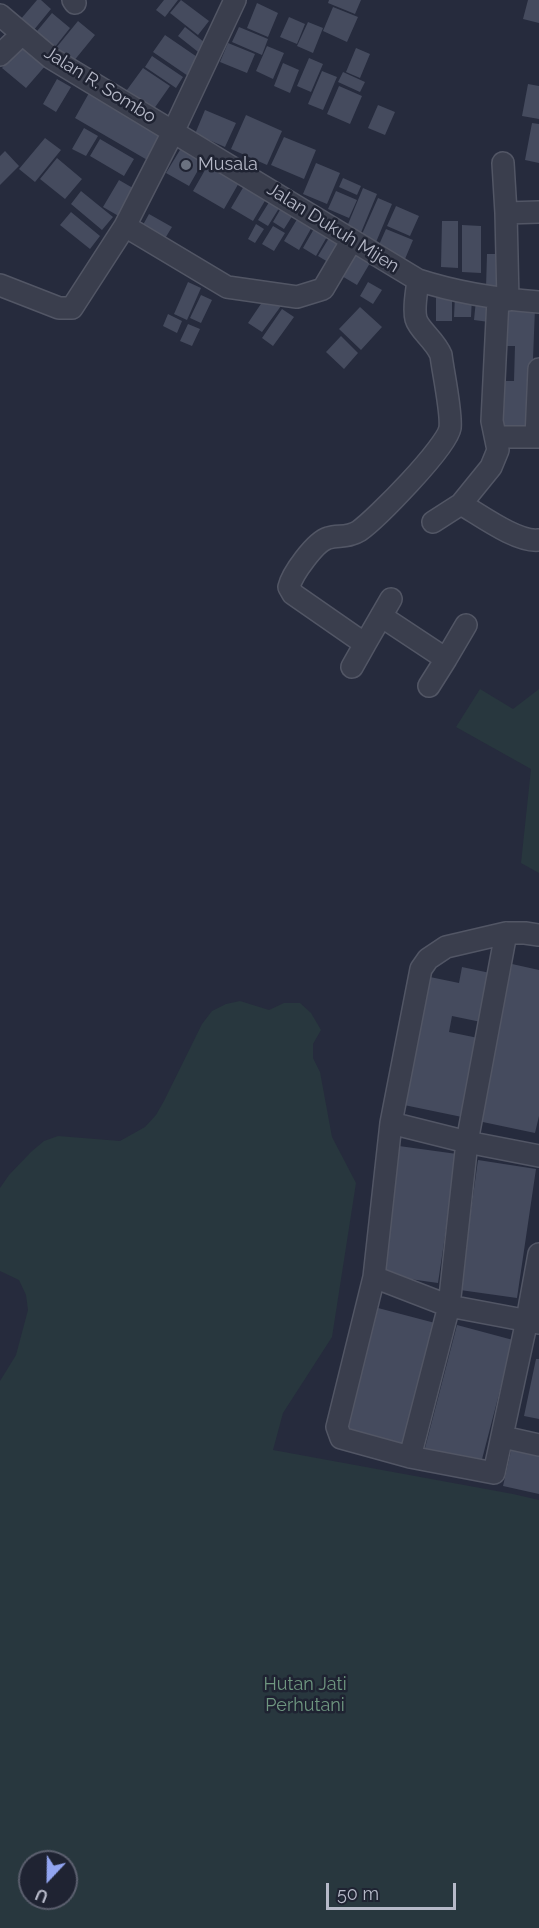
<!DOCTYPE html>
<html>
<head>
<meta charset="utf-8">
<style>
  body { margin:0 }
  #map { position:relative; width:539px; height:1928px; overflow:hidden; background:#262b3d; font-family:Raleway,sans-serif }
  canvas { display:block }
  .north { position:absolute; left:18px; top:1850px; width:60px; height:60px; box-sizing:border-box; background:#1f2332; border:2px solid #5b5f6e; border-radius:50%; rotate:202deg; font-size:16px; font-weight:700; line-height:24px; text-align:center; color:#b6b9c8 }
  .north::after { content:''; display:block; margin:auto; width:21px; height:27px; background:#92a5f1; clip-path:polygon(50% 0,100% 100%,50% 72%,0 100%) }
  .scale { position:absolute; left:326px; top:1883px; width:130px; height:27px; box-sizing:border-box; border:3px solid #b6b9c8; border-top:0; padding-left:8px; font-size:18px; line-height:21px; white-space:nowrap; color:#b6b9c8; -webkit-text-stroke:4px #1f2332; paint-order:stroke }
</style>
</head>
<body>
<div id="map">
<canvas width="539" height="1928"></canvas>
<div class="north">U</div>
<div class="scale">50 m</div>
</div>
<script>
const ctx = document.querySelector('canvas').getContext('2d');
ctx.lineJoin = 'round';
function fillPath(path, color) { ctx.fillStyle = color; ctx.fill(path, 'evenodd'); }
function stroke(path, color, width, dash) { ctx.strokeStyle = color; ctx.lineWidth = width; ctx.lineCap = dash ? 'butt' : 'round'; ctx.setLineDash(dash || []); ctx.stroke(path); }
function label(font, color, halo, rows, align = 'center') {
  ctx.font = font + ' Raleway,sans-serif'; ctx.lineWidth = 5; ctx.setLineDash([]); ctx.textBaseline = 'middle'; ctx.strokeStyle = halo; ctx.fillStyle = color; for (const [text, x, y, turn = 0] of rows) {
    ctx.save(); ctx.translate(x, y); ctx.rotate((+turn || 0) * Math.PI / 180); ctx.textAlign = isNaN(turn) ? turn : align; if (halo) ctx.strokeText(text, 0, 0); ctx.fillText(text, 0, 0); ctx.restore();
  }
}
fillPath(new Path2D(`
  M480,689L513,709L539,689V873L521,863L531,769L456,727Z
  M240,1001L269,1010L284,1003H300L311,1013L321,1030L313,1044V1058L320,1072L332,1137L356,1183L332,1337L283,1413L273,1450L513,1494L539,1500V1928H0V1381L16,1355L28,1310L26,1295L19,1280L0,1271V1188L9,1175L31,1152L44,1141L58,1136L120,1141L145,1127L156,1115L164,1101L202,1024L212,1011L226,1004ZM30,1862H66V1898H30Z`), '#28373e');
fillPath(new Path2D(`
  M37,0H41L51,9L33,31L20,20Z
  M164,0H178L165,17L156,10Z
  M181,0L209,21L198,35L170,13Z
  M329,0H361L355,14L328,3Z
  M528,0H539V23L523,19Z
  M257,3L278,13L268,37L247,28Z
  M333,7L358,17L347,42L323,31Z
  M52,13L70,28L51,52L33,36Z
  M289,17L305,24L297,44L280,37Z
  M78,21L95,35L73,62L56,48Z
  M308,22L323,28L313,53L297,46Z
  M185,27L209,46L202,55L178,36Z
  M239,27L268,39L262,55L232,42Z
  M165,35L203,61L191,78L153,52Z
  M228,43L255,54L247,73L220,62Z
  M21,45L46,65L26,88L2,68Z
  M267,46L284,53L273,79L256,71Z
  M356,48L370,54L360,78L346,72Z
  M152,56L183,77L176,88L145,67Z
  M309,58L323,64L311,92L297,86Z
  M283,63L299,70L290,93L274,86Z
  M143,68L170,86L151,113L124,94Z
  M322,71L337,77L323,110L308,104Z
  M343,72L365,82L360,92L338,82Z
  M57,79L71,87L56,112L43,104Z
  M528,84L539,86V119L522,116Z
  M339,86L362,96L350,124L327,114Z
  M89,93L164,137L149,161L75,118Z
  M378,105L395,112L385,135L368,128Z
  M205,110L236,123L225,147L195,134Z
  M246,115L282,131L267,165L231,149Z
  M532,123L539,124V163L525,160Z
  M84,128L98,136L86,156L72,149Z
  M284,137L316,150L304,179L271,165Z
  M45,138L61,150L35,182L19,169Z
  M100,139L134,159L124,176L90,156Z
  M183,145L205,158L189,186L166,173Z
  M5,151L19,166L0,185V156Z
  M57,158L82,179L65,199L40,179Z
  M209,163L240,181L224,209L193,191Z
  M316,163L340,173L327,204L303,194Z
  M343,178L361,186L357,195L339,187Z
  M119,180L138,191L122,218L103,207Z
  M244,186L266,199L253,221L231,208Z
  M363,188L377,194L360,235L346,229Z
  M81,191L113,217L102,230L71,204Z
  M336,191L357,200L349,218L328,209Z
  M378,198L392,204L374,247L359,241Z
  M271,199L281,205L268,226L258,220Z
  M284,203L296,210L284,229L273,222Z
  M396,206L419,216L410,236L387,226Z
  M71,212L100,236L90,249L60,225Z
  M149,214L172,227L161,245L139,232Z
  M299,216L313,225L299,250L284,241Z
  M442,221H458V268L441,267Z
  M256,224L264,229L255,243L248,239Z
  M462,225L481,226V273L462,272Z
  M273,226L285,233L274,251L262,244Z
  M315,227L328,235L316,256L303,248Z
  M386,229L413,240L405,259L378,247Z
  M332,233L347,242L333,265L318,256Z
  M348,250L370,263L357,285L335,272Z
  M487,254H502V288H486Z
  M188,282L201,288L187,320L174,314Z
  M368,282L382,290L373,304L360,296Z
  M201,295L212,300L201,323L190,318Z
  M267,295L281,306L262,332L248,323Z
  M436,295L452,296V321H436Z
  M455,296L472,297L471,317H454Z
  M476,300L492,302L489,322L474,320Z
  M360,307L382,327L361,350L339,329Z
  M504,307L535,308L530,435L498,433L500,381H514L515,346H502Z
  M282,309L294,317L273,346L262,338Z
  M168,314L182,321L177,333L163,326Z
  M188,324L200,329L192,346L180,341Z
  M341,336L358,353L344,369L326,352Z
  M512,964L539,970V1116L535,1133L478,1121Z
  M462,967L490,973L481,1022L452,1016L449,1032L478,1038L462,1117L404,1105L430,977L459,983Z
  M399,1146L457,1154L438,1283L381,1275Z
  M478,1160L536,1169L517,1298L460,1290Z
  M378,1308L435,1323L402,1449L346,1435Z
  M457,1325L513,1340L480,1467L424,1452Z
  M536,1359H539V1419L524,1416Z
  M512,1447L539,1454V1494L503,1486Z`), '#454b5e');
const street = new Path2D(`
  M73,0L75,3
  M0,15L51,58L418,280C458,293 497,299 539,302
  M0,55L22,34
  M503,163L506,213
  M125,226L227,287L297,297L323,289L352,240
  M0,285L59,308H72L125,226L174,130L235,0
  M508,300L506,213L539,212
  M496,437H539
  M536,437L539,369
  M461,504L491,467L498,450L492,421L498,299
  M433,522L461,504C480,515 518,543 539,540
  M391,599L365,644L293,594L289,587C292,574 315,542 328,538C339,535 348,538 359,531C376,519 447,447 450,428C452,413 443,372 441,355C435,340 419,330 416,319C413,308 417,291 418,280
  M381,616L446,659L466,625
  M352,667L365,644
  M429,686L446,659
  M539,935L525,933H506L446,947L428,959L421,969L391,1123L374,1277L337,1427L341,1438L410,1457L494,1473L527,1320L539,1254
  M391,1123L467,1142L539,1156
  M374,1277L449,1306L539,1323
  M503,1437L539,1445
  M410,1457L449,1306L467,1142L506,933`);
stroke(street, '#525665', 24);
stroke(street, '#3a3e4d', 21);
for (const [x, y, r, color] of [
  [186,165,6,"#6b7280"]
]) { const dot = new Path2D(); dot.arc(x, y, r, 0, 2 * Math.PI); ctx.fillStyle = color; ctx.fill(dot); stroke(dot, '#1f2332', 2); }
label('18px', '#b6b9c8', '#1f2332', [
  ["Jalan R. Sombo",100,85,32],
  ["Jalan Dukuh Mijen",333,228,32]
]);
label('18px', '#b6b9c8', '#1f2332', [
  ["Musala",198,165]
], 'left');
label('18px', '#6f9780', '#1f2332', [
  ["Hutan Jati",305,1685],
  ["Perhutani",305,1706]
]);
</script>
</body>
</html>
